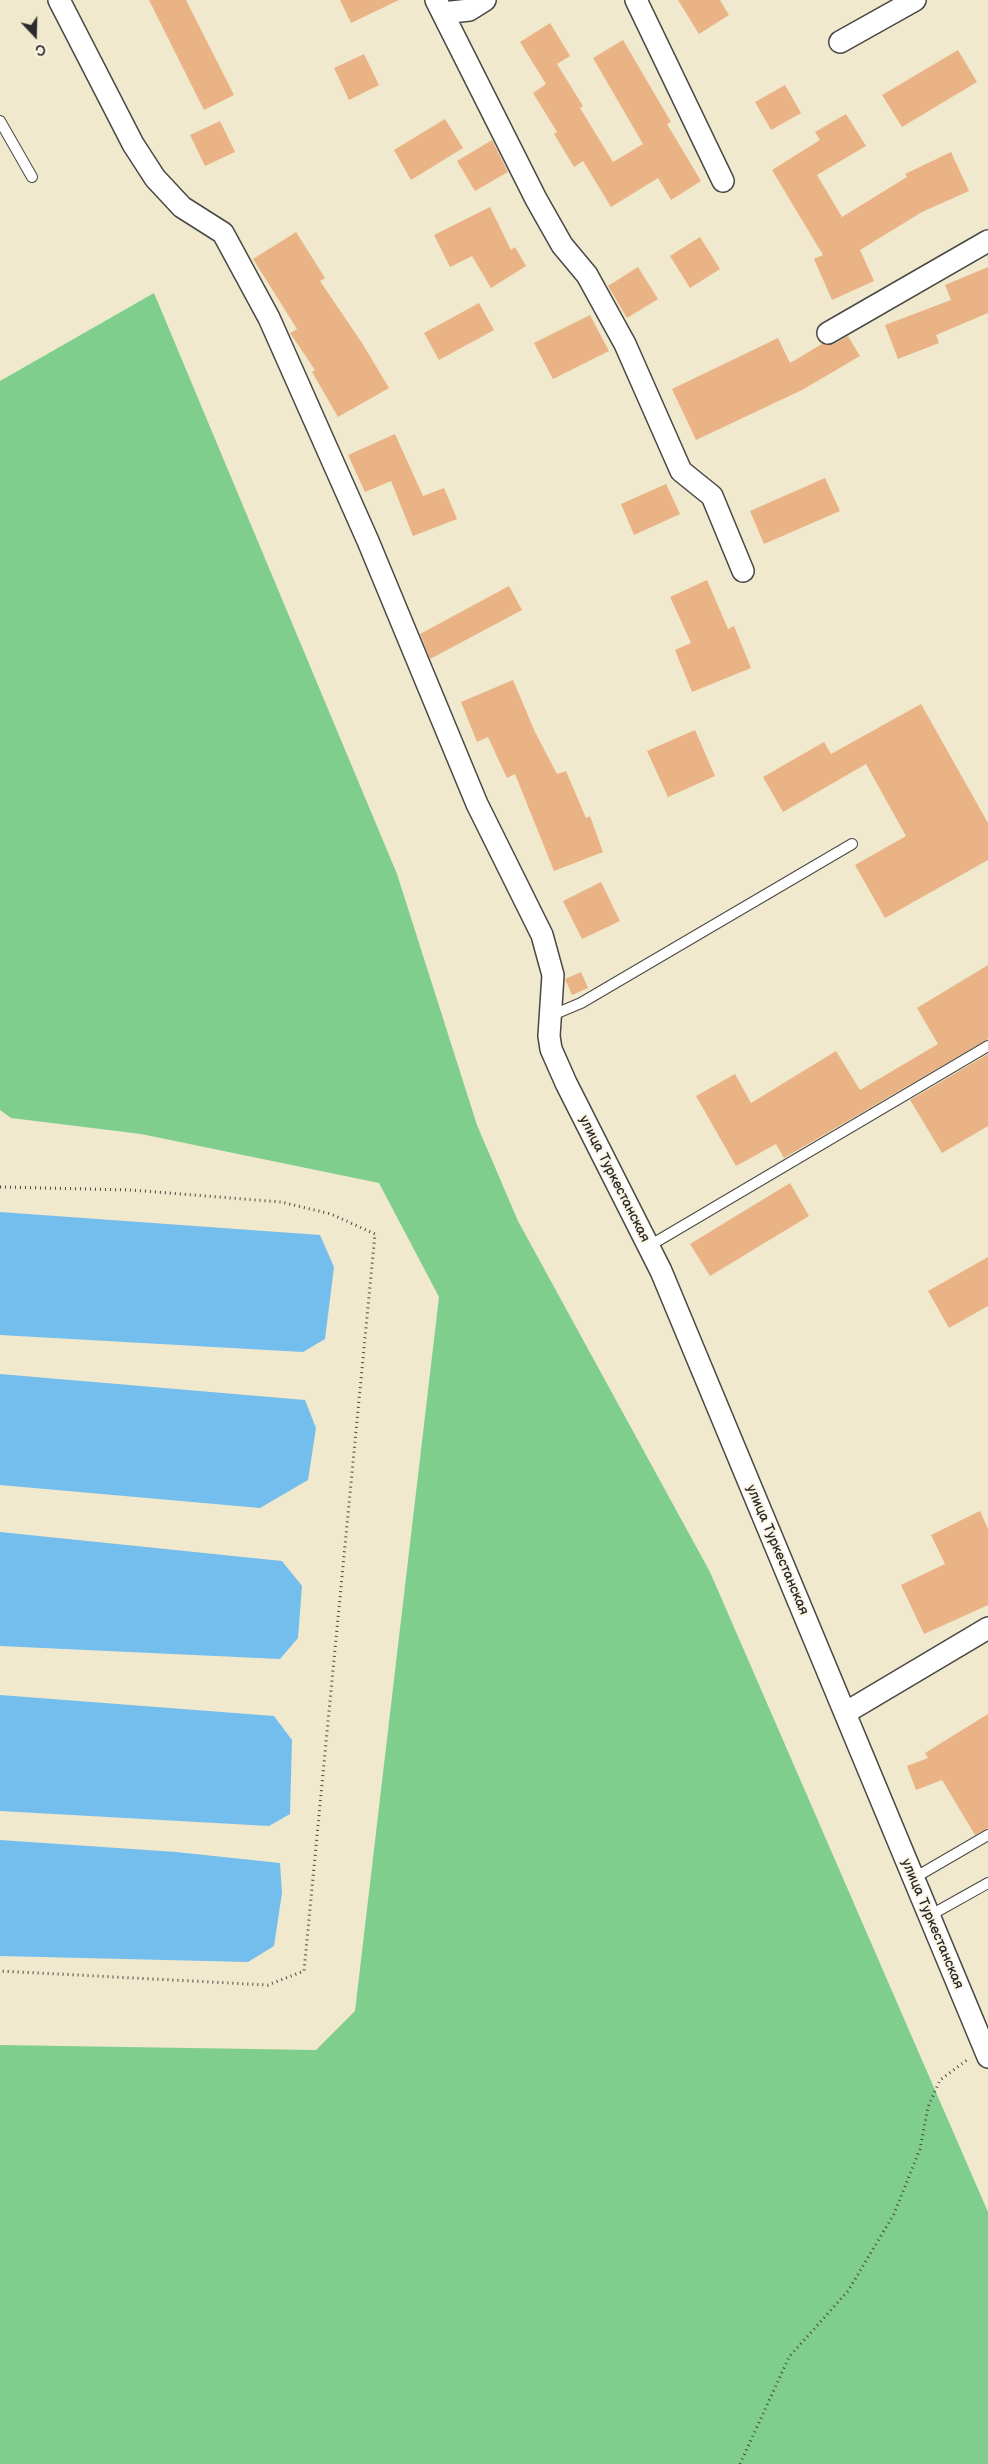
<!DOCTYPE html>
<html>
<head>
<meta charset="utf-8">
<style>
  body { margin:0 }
  #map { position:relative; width:988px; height:2464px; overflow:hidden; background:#f0e9ce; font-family:"Balsamiq Sans",sans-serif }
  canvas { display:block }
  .north { position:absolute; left:10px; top:10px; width:50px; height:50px; -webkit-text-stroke:4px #fcf5e5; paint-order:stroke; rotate:159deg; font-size:14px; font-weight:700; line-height:20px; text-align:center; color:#2b2b2b }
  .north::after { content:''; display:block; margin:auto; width:18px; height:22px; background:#2b2b2b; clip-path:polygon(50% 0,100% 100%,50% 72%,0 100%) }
</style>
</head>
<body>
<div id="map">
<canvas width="988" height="2464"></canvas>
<div class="north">С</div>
</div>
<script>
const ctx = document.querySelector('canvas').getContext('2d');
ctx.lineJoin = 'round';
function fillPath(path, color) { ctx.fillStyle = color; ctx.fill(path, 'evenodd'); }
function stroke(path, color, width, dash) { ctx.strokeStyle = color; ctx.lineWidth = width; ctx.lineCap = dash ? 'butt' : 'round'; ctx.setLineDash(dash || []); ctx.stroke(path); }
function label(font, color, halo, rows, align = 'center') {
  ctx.font = font + ' "Balsamiq Sans",sans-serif'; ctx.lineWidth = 4; ctx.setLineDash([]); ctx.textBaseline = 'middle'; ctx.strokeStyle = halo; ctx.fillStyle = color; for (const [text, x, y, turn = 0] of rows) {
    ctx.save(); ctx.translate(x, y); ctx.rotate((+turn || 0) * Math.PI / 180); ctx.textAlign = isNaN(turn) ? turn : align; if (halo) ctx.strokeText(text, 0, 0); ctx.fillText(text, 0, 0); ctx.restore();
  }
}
fillPath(new Path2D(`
  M154,293L397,874L477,1125L518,1221L710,1572L988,2212V2464H0V2045L316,2050L355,2011L439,1297L379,1183L141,1134L11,1118L0,1110V381Z`), '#80ce8e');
fillPath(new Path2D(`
  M0,1212L320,1235L334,1267L325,1339L303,1352L0,1335Z
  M0,1374L305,1400L316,1428L308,1480L260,1508L0,1485Z
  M0,1532L282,1561L302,1586L298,1638L280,1659L0,1646Z
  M0,1695L274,1716L292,1740L290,1814L269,1826L0,1811Z
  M0,1840L176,1852L280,1863L282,1893L274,1946L248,1962L0,1956Z`), '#74beed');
fillPath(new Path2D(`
  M149,0H186L234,95L204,110Z
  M340,0H399L351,23Z
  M678,0H720L729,15L699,34Z
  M550,23L570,56L557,64L583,106L580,108L613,162L643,144L593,58L623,40L671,122L667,124L701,181L671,200L658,178L611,207L583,161L574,167L554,134L557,132L533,93L546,84L520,42Z
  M958,50L977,82L902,127L882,95Z
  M364,54L379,85L349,100L334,68Z
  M785,85L801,113L771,130L755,102Z
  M846,114L866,146L817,175L842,217L907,177L905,174L951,152L969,191L922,212L860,250L874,281L832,300L814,259L823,255L772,170L820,140L815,132Z
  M445,119L463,148L411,180L394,150Z
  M220,121L235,152L205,166L190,135Z
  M492,140L508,172L475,191L457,161Z
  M490,207L511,250L515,247L526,266L491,288L472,256L450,267L434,235Z
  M296,232L325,278L320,281L362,343L389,388L338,417L312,372L315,370L290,333L297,329L253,259Z
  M700,237L720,269L690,288L670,256Z
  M638,267L658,299L627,318L608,286Z
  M988,267V313L936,335L939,343L898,359L885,325L951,300L945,285Z
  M479,303L494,330L439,360L424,333Z
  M590,315L609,351L553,379L534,343Z
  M848,336L860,356L802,390L696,440L672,389L778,338L790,363L822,344H834Z
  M395,434L423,496L444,488L457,519L413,536L391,481L365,492L348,455Z
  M825,478L840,511L764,544L750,511Z
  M666,484L680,514L634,535L621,504Z
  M707,580L728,629L734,626L751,668L692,692L675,650L691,643L670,597Z
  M509,586L522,610L430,659L420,634Z
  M513,680L535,732L557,774L566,771L586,818L590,816L603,852L554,871L515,774L507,778L488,737L477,742L461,702Z
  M921,704L988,823V860L885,918L855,865L906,836L866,764L783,812L763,777L824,742L831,754Z
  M695,730L715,776L668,797L647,751Z
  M601,882L620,921L582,939L563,901Z
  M988,965V1039L784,1158L776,1144L736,1166L696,1096L735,1074L751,1103L836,1051L860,1090L938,1044L917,1008Z
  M581,972L588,988L572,995L565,979Z
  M988,1054V1126L942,1153L910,1100Z
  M790,1183L809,1216L710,1276L690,1244Z
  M988,1257V1306L949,1328L928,1291Z
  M980,1511L988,1529V1605L924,1634L901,1585L945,1564L931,1535Z
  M988,1714V1828L975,1835L942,1780L916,1790L907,1766L928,1758L925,1753Z`), '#eab386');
const service = new Path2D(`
  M0,121L32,177
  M550,1016L581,1003L852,844
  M649,1246L988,1046
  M914,1878L988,1835
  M929,1916L988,1883`);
const minor = new Path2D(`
  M59,0L133,144L155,178L182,207L223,233L269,318L368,541L477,804L542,935L553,975L549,1036L551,1049L566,1083L661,1271L988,2057
  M436,0L536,199L562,245L587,275L625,344L681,471L712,496L743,571
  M636,0L723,181
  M443,13L469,10L485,0
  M840,42L915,0
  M828,333L988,241
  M845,1713L988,1628`);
stroke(service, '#494843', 12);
stroke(minor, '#494843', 24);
stroke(new Path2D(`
  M0,1187L131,1190L281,1202L331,1214L375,1234L304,1971L268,1985L0,1971
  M740,2464L789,2357L848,2291L894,2214L920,2149L928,2107L940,2080L967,2060`), '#494843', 3, [1, 4]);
stroke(service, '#fff', 10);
stroke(minor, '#fff', 21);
label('14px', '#2b2b2b', '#fcf5e5', [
  ["улица Туркестанская",614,1179,63],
  ["улица Туркестанская",777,1550,67],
  ["улица Туркестанская",932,1924,67]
]);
</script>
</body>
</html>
